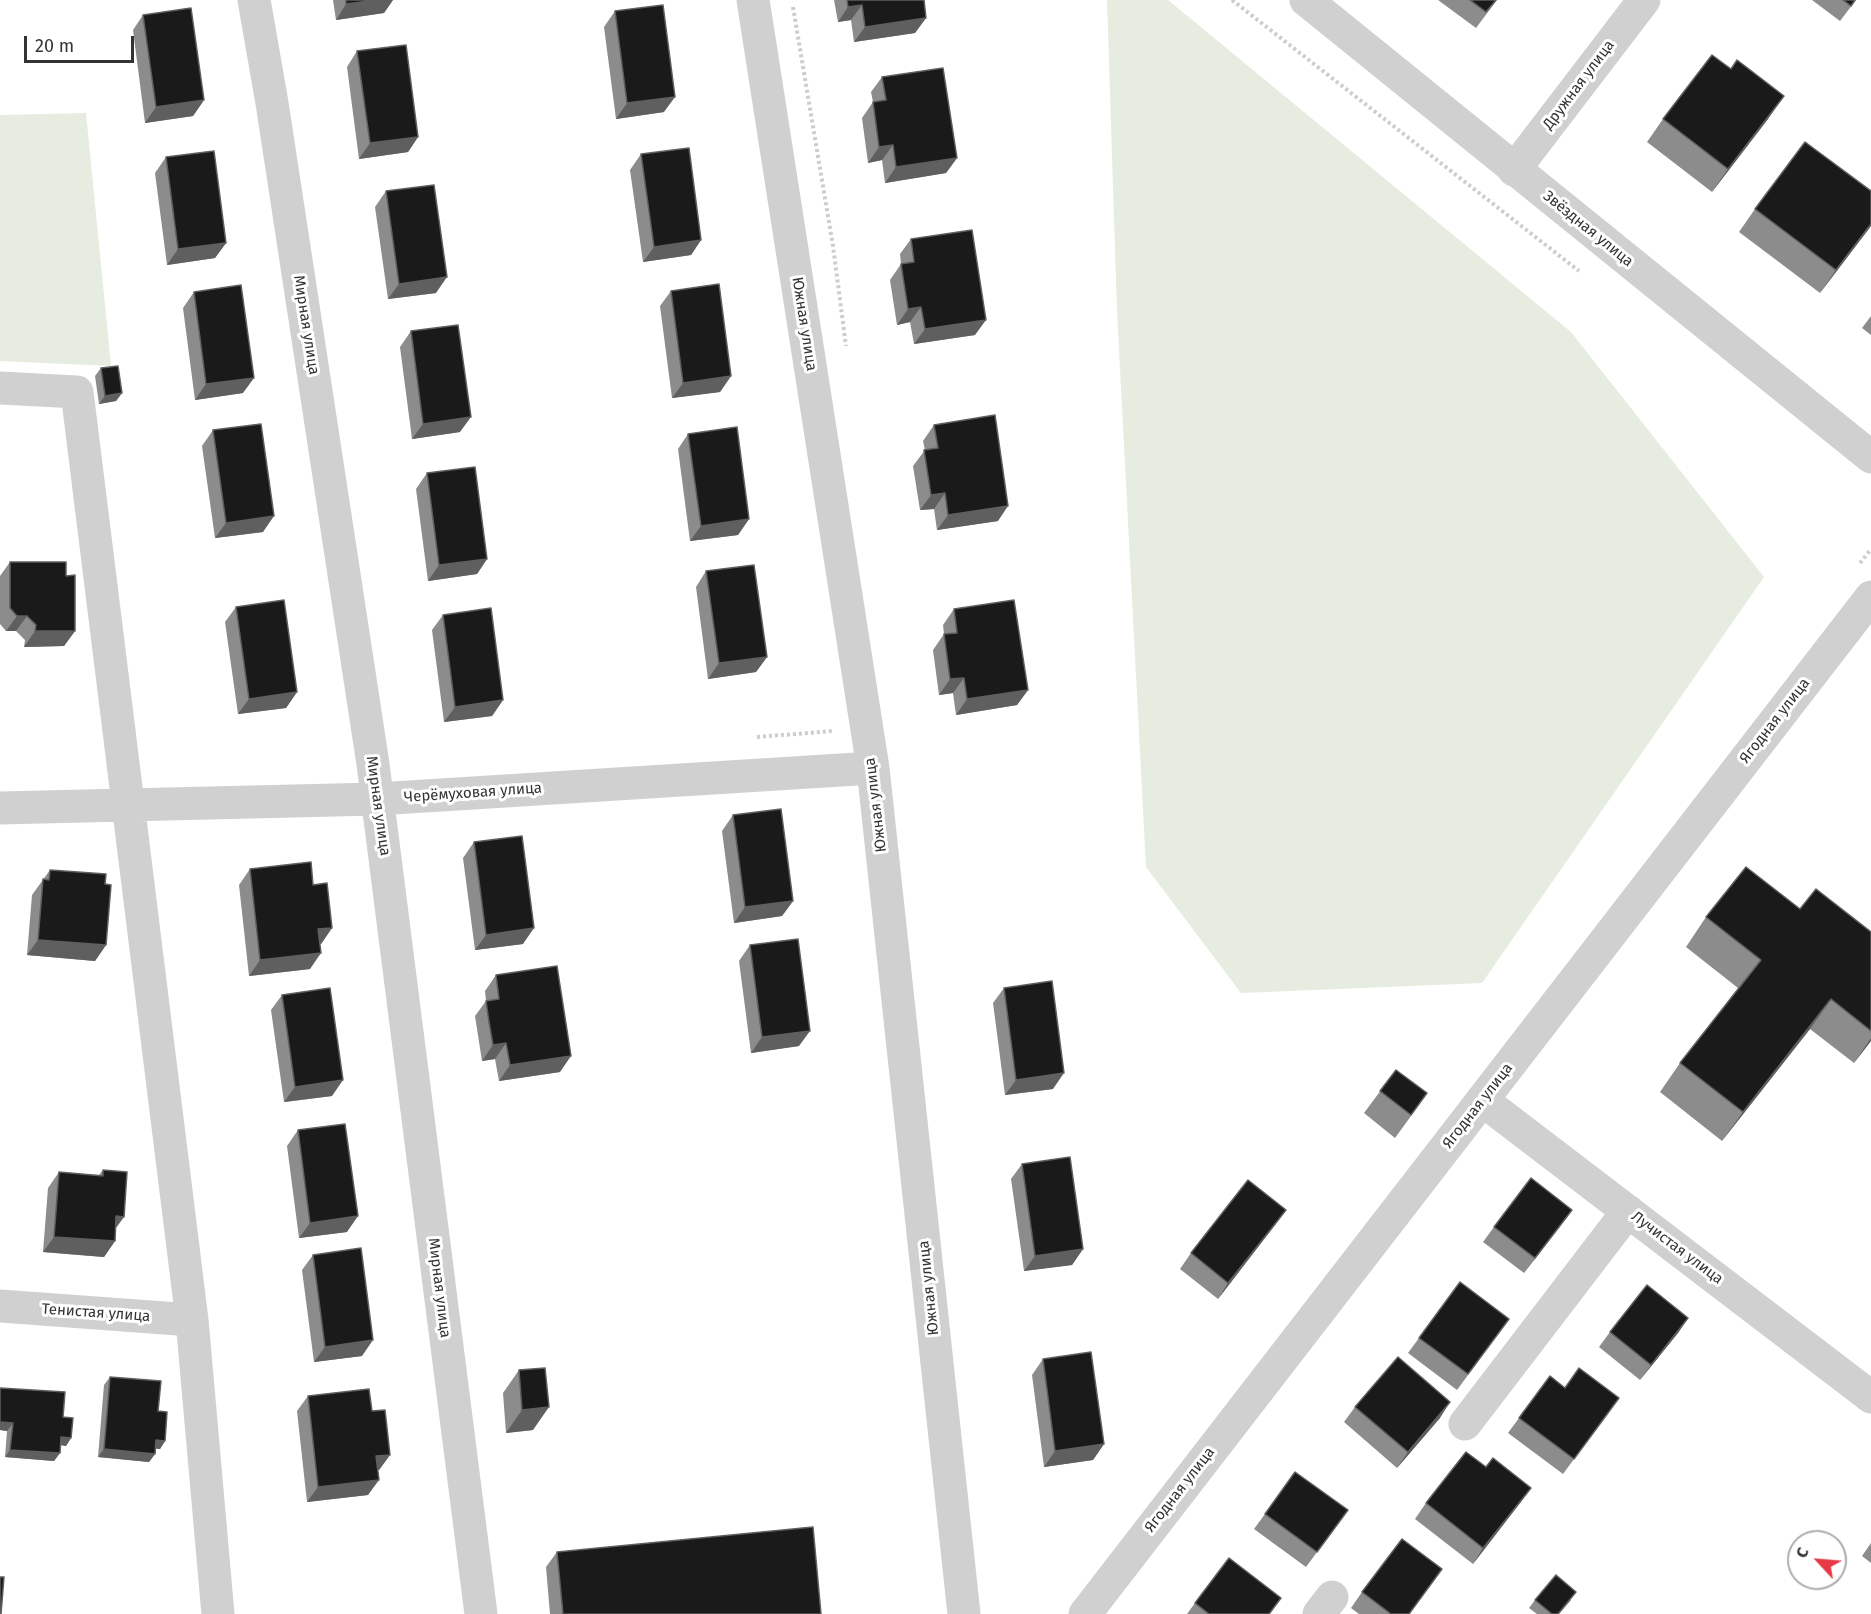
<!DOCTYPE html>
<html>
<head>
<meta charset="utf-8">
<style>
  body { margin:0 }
  #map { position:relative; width:1871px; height:1614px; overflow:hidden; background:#fff; font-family:"Fira Sans",sans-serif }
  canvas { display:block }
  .north { position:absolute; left:1787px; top:1530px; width:60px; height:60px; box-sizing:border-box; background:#fff; border:2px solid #adadad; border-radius:50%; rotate:296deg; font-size:16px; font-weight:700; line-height:24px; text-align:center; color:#333 }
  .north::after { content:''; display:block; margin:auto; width:21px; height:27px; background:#e63946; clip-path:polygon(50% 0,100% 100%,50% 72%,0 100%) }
  .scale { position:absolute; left:24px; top:36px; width:110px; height:27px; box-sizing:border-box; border:3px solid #333; border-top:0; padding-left:8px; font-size:18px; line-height:21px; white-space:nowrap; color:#333; -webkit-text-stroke:4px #fff; paint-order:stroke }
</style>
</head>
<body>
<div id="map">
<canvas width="1871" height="1614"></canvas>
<div class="north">С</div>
<div class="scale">20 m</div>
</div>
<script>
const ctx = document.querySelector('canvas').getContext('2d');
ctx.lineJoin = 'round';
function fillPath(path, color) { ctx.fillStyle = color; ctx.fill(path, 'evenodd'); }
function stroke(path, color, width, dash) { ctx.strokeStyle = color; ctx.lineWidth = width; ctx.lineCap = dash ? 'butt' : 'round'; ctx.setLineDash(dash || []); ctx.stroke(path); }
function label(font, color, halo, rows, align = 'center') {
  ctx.font = font + ' "Fira Sans",sans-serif'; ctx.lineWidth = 6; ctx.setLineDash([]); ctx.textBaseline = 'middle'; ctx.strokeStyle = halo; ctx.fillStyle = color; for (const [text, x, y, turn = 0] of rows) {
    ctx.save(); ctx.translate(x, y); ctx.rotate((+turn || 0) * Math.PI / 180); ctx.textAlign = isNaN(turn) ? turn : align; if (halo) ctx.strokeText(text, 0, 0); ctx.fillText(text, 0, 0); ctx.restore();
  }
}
fillPath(new Path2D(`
  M1107,0H1168L1571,332L1764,577L1482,983L1241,993L1146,867L1117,311Z
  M86,113L111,366L0,361V115Z`), '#e6ecdf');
stroke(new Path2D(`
  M1232,0L1579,271
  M793,7L833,246L846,346
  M1860,563L1871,549
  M757,737L833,731`), '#cdcdcd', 4, [3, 3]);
stroke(new Path2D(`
  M254,0L272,103L373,764L481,1614
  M753,0L873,768L964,1614
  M1306,0L1871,457
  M1514,170L1644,0
  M0,388L77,392L192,1320L218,1614
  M0,808L377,799L873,768
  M1482,1100L1871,1397
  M0,1306L192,1320
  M1465,1424L1628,1211
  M1085,1614L1871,597
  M1319,1614L1332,1597`), '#d0d0d0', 33);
fillPath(new Path2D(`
  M333,0H393L384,13L336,20Z
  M834,0H924L926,18L915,33L854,42L851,20L838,22Z
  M1438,0H1497L1476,28Z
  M1812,0H1856L1840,21Z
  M615,11L664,112L616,119L604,27Z
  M143,15L204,100L193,116L145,123L133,30Z
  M357,51L418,137L408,152L359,159L347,67Z
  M882,77L957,158L946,173L885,183L882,160L868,163L862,118L873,102L871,92Z
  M1663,119H1768L1712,192L1647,142Z
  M641,154L701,240L691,255L643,262L630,170Z
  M166,157L226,243L215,258L167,265L155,173Z
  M386,191L436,293L388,299L375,207Z
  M1755,209L1871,226L1820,293L1739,232Z
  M911,239L975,335L914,344L910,322L897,325L890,280L901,264L900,254Z
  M671,291L731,376L720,392L672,398L660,306Z
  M194,292L243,393L195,400L183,308Z
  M1871,316V335L1862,328Z
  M411,331L460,432L412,439L400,347Z
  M101,368L122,393L116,401L99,404L95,376Z
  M934,425L998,521L937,530L934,509L920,510L913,466L925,450L923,441Z
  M213,430L263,532L215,538L202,446Z
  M688,434L749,519L738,535L690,541L678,449Z
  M427,473L487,559L477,574L428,581L416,489Z
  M10,562L66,576L75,631L64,646L24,647L25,640L16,631H6L0,624V576Z
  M706,571L767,657L756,672L708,679L696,587Z
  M236,607L297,692L286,708L238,714L225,622Z
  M954,609L1028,690L1017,705L956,715L953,693L939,695L933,650L944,634L943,625Z
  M443,615L503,700L492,716L444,722L432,630Z
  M733,815L793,901L782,916L734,923L722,831Z
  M474,842L523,944L475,950L463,858Z
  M250,869L313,885L332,928L321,944H320L310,969L249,976L239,885Z
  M50,870L105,884L106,945L95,961L27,955L32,895Z
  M1800,909L1871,932V1041L1854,1063L1810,1029L1722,1141L1660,1092L1680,1063L1738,988L1686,947L1706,917Z
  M750,945L799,1046L751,1053L739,961Z
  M496,975L560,1072L499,1081L495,1059L482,1061L475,1016L486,1001L485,991Z
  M1004,988L1053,1089L1005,1095L993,1003Z
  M282,995L332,1096L284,1102L271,1010Z
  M1396,1070L1411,1116L1395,1138L1364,1113Z
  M298,1130L347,1232L299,1238L287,1146Z
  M1022,1164L1083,1249L1072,1265L1024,1271L1011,1179Z
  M103,1170L116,1228L115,1241L104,1257L43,1252L48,1188L59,1172L99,1175Z
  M1286,1210L1275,1225L1218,1299L1180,1269L1191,1253Z
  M1561,1225L1524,1273L1483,1242L1494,1227Z
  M313,1255L362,1356L314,1362L302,1270Z
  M1688,1318L1678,1333L1640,1380L1599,1347L1610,1332Z
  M1498,1334L1457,1390L1408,1353L1419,1338Z
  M1043,1359L1104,1444L1093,1460L1044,1467L1032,1375Z
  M519,1370L533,1430L506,1433L503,1393Z
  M1550,1376L1565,1388L1619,1398L1563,1474L1508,1433Z
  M110,1377L158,1411L165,1441L160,1449L155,1448V1454L149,1462L98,1457L104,1385Z
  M0,1388L63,1417L71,1438L66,1446L60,1445V1453L54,1461L5,1457L7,1431L0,1430Z
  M308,1396L372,1411L390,1455L379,1470H378L368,1495L307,1502L297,1411Z
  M1355,1407L1440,1418L1397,1468L1344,1422Z
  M1486,1467L1531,1488L1520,1503L1473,1564L1415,1519L1426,1503Z
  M1348,1510L1306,1567L1254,1529L1265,1514Z
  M1871,1543V1563L1862,1556Z
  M557,1552L821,1614H550L546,1567Z
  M1442,1569L1409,1614H1359L1351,1608L1362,1592Z
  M1281,1598L1270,1614H1187L1195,1603Z
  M1535,1600H1571L1559,1614H1537L1529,1608Z`), '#8c8c8c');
fillPath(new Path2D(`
  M377,0H393L384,13L336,20L346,4Z
  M862,5L851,20L838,22L848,7Z
  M926,18L915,33L854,42L865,27Z
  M1784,96L1768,119L1712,192L1728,169Z
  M675,97L664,112L616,119L627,103Z
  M204,100L193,116L145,123L156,107Z
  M418,137L408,152L359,159L370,143Z
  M893,145L882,160L868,163L879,147Z
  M957,158L946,173L885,183L896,167Z
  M1871,224V226L1820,293L1836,270Z
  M701,240L691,255L643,262L654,247Z
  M226,243L215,258L167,265L178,249Z
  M447,277L436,293L388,299L399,284Z
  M921,307L910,322L897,325L908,309Z
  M986,320L975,335L914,344L925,329Z
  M731,376L720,392L672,398L683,383Z
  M254,378L243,393L195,400L206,384Z
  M122,393L116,401L99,404L105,396Z
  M471,417L460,432L412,439L423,424Z
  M945,493L934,509L920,510L931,495Z
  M1008,506L998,521L937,530L948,515Z
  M274,516L263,532L215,538L226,523Z
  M749,519L738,535L690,541L701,526Z
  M487,559L477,574L428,581L439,565Z
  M17,616H27L16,631H6Z
  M35,631H75L64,646L24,647Z
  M767,657L756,672L708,679L719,663Z
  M964,678L953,693L939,695L950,679Z
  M1028,690L1017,705L956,715L967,699Z
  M297,692L286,708L238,714L249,699Z
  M503,700L492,716L444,722L455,707Z
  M793,901L782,916L734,923L745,907Z
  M332,928L321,944L307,945L318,929Z
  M534,928L523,944L475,950L486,935Z
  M38,940L106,945L95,961L27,955Z
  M321,953L310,969L249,976L260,960Z
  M1831,999L1810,1029L1722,1141L1743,1112Z
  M810,1031L799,1046L751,1053L762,1037Z
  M1871,1038V1041L1854,1063Z
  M506,1043L495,1059L482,1061L493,1045Z
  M571,1056L560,1072L499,1081L510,1065Z
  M1064,1073L1053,1089L1005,1095L1016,1080Z
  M343,1080L332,1096L284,1102L295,1087Z
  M1286,1210L1275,1225L1218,1299L1228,1283Z
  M1572,1210L1561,1225L1524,1273L1535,1258Z
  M116,1216L124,1217L113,1232Z
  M358,1216L347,1232L299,1238L310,1223Z
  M54,1237L115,1241L104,1257L43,1252Z
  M1083,1249L1072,1265L1024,1271L1035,1256Z
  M1688,1318L1678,1333L1640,1380L1651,1365Z
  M373,1340L362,1356L314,1362L325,1347Z
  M1450,1402L1440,1418L1397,1468L1408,1452Z
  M549,1407L533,1430L506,1433L522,1410Z
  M0,1422L13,1423L7,1431L0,1430Z
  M61,1437L71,1438L66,1446L56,1444Z
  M156,1440L165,1441L160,1449L150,1448Z
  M1104,1444L1093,1460L1044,1467L1055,1451Z
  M104,1449L155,1454L149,1462L98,1457Z
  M10,1450L60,1453L54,1461L5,1457Z
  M390,1455L379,1470L365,1471L376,1456Z
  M379,1480L368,1495L307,1502L318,1487Z
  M1531,1488L1520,1503L1473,1564L1483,1548Z`), '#5f5f5f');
const building = new Path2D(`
  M346,0H377L346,4Z
  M847,0H924L926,18L865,27L862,5L848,7Z
  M1470,0H1496L1486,12Z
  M1843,0H1855L1851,6Z
  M663,5L675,97L627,103L615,11Z
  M191,8L204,100L156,107L143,15Z
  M406,45L418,137L370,143L357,51Z
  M1712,55L1731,69L1737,60L1784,96L1728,169L1663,119Z
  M943,68L957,158L896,167L893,145L879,147L873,102L886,100L882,77Z
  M1805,142L1871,191V224L1836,270L1755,209Z
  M689,148L701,240L654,247L641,154Z
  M214,151L226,243L178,249L166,157Z
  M434,185L447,277L399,284L386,191Z
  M972,230L986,320L925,329L921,307L908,309L901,264L914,262L911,239Z
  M719,284L731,376L683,383L671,291Z
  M241,285L254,378L206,384L194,292Z
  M458,325L471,417L423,424L411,331Z
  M118,366L122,393L105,396L101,368Z
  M995,415L1008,506L948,515L945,493L931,495L924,450L938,448L934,425Z
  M261,424L274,516L226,523L213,430Z
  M737,427L749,519L701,526L688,434Z
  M475,467L487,559L439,565L427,473Z
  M10,562H66V576L75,575V631H35L36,625L27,616H17L10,608Z
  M754,565L767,657L719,663L706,571Z
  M284,600L297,692L249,699L236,607Z
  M1014,600L1028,690L967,699L964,678L950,679L944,634L957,633L954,609Z
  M491,608L503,700L455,707L443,615Z
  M781,809L793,901L745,907L733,815Z
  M522,836L534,928L486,935L474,842Z
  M311,862L313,885L327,883L332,928L318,929L321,953L260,960L250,869Z
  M1746,867L1800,909L1816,889L1871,932V1031L1831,999L1743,1112L1680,1063L1761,960L1706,917Z
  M50,870L106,874L105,884L111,885L106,945L38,940L43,879L49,880Z
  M798,939L810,1031L762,1037L750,945Z
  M557,966L571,1056L510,1065L506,1043L493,1045L489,1022L486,1001L499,999L496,975Z
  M1052,981L1064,1073L1016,1080L1004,988Z
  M330,988L343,1080L295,1087L282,995Z
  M1396,1070L1427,1093L1411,1115L1380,1091Z
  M345,1124L358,1216L310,1223L298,1130Z
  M1070,1157L1083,1249L1035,1256L1022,1164Z
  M103,1170L127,1172L124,1217L116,1216L115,1241L54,1237L59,1172L103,1176Z
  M1531,1178L1572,1210L1535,1258L1494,1227Z
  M1248,1180L1286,1210L1228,1283L1191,1253Z
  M361,1248L373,1340L325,1347L313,1255Z
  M1460,1282L1509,1319L1468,1374L1419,1338Z
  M1647,1285L1688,1318L1651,1365L1610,1332Z
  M1091,1352L1104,1444L1055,1451L1043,1359Z
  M1398,1357L1450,1402L1408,1452L1355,1407Z
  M545,1368L549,1407L522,1410L519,1370Z
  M1579,1368L1619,1398L1574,1459L1519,1418L1550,1376L1565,1388Z
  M110,1377L161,1381L158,1411L167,1412L165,1441L156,1440L155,1454L104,1449Z
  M0,1388L65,1392L63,1417L73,1418L71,1438L61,1437L60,1453L10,1450L13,1423L0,1422Z
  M369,1389L372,1411L385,1410L390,1455L376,1456L379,1480L318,1487L308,1396Z
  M1466,1452L1486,1467L1493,1458L1531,1488L1483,1548L1426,1503Z
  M1295,1472L1348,1510L1317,1552L1265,1514Z
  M813,1527L821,1614H563L557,1552Z
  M1402,1539L1442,1569L1409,1614H1391L1362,1592Z
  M1229,1558L1281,1598L1269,1614H1209L1195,1603Z
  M1556,1575L1576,1592L1558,1614H1552L1535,1600Z
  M0,1577H4L1,1614H0Z`);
fillPath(building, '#1a1a1a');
stroke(building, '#5f5f5f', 1.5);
label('15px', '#333', '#fff', [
  ["Дружная улица",1579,85,-53],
  ["Звёздная улица",1588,229,39],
  ["Южная улица",804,324,81],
  ["Мирная улица",306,325,81],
  ["Ягодная улица",1775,721,-52],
  ["Черёмуховая улица",473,793,-4],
  ["Южная улица",876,805,-97],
  ["Мирная улица",378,806,82],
  ["Ягодная улица",1478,1106,-52],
  ["Лучистая улица",1677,1248,37],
  ["Мирная улица",439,1288,83],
  ["Южная улица",929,1288,-96],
  ["Тенистая улица",96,1313,4],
  ["Ягодная улица",1180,1490,-52]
]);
</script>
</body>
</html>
